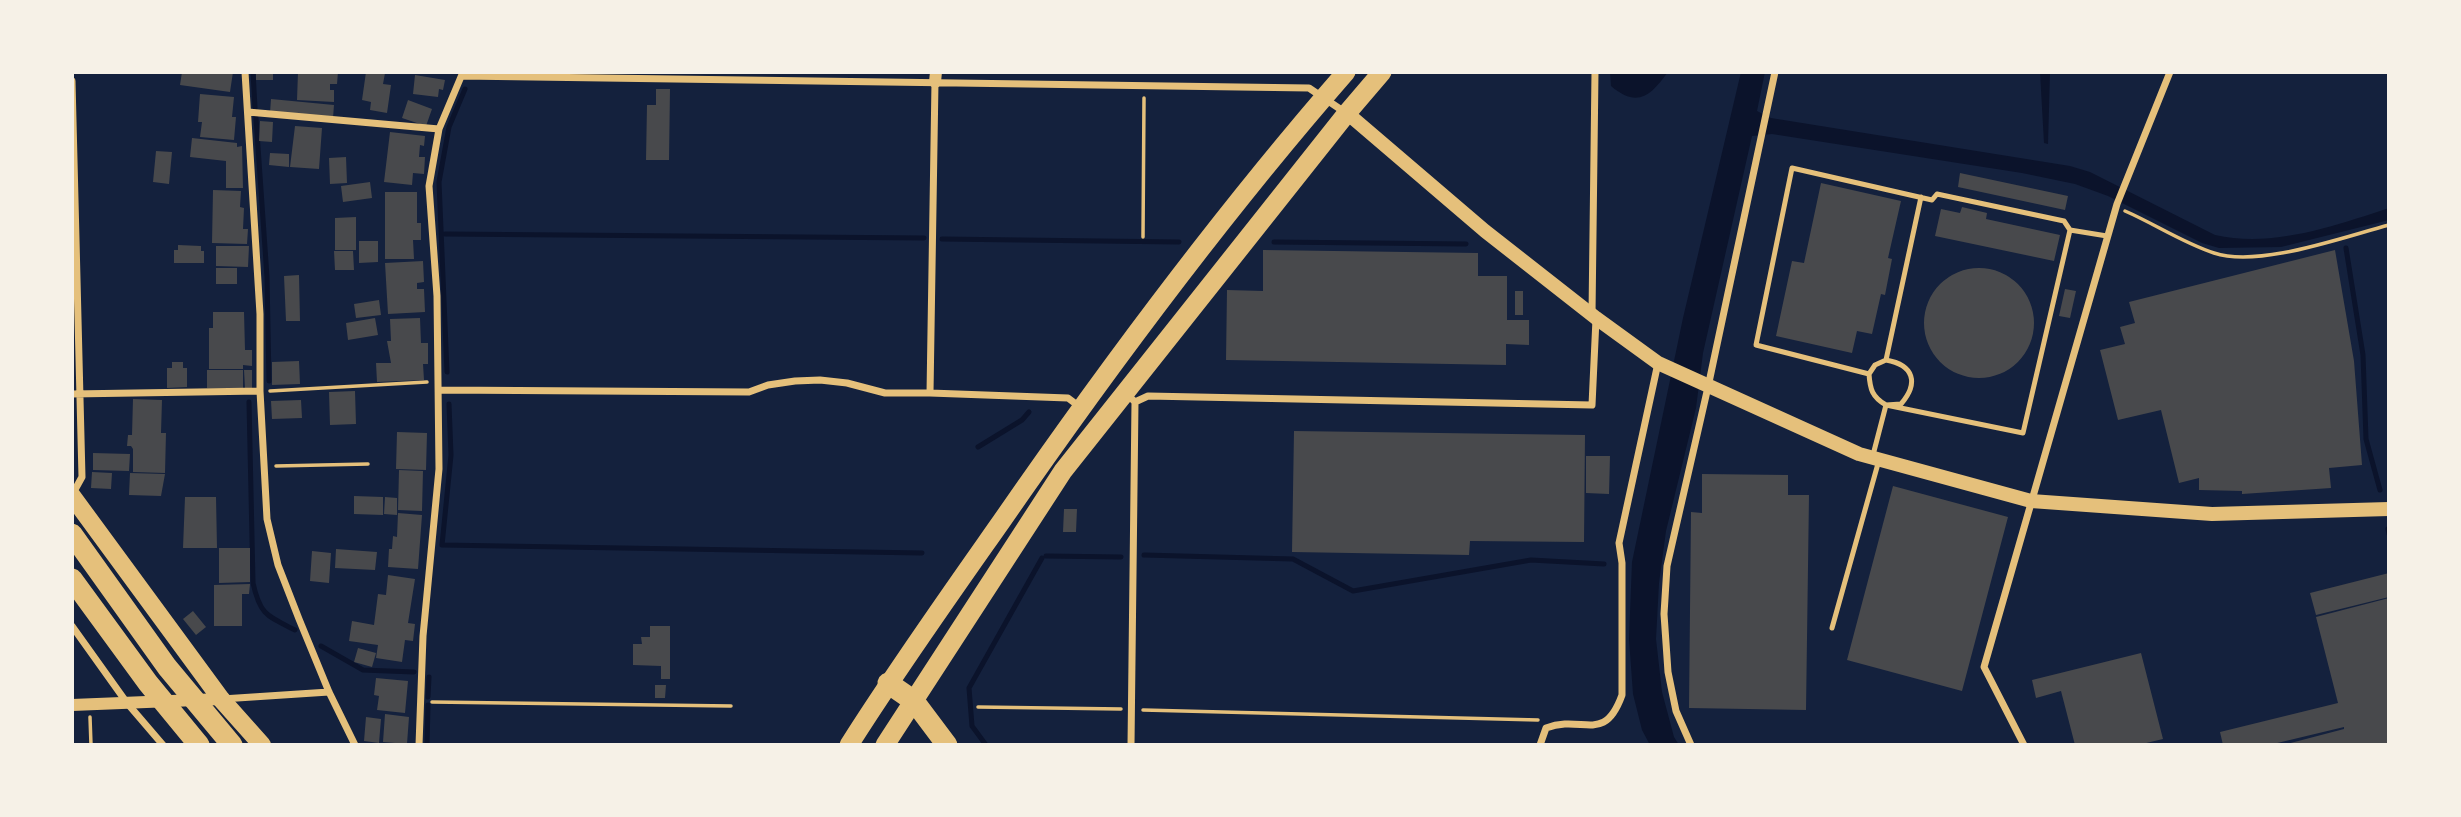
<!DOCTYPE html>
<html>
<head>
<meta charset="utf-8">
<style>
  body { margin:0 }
  #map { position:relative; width:2461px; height:817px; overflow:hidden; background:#14213d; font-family:Karla,sans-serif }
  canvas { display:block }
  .frame { position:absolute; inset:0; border:74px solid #f6f1e7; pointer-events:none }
</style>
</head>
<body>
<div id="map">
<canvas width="2461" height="817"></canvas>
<div class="frame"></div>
</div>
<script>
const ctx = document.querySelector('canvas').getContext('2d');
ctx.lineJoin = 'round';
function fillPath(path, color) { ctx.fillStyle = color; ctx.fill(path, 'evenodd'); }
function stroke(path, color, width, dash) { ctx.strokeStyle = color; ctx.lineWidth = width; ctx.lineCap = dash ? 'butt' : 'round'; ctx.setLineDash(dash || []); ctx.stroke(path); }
fillPath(new Path2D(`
  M1610,72H1668C1651,95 1638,109 1611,86Z
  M1741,72H1765L1757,111L1771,118L2070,166L2090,172L2215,235C2273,248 2334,226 2389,208V220L2281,247L2219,248L2202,243L2108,196L2075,184L2022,173L1772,134L1752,136L1703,353L1696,408L1666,531L1659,583L1656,639L1662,692L1674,737L1679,745H1650L1642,730L1633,694L1629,639L1632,562L1683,318Z
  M2040,72H2050L2048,144L2044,143Z`), '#0b132b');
stroke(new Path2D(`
  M253,72L255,108
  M256,118L267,277L269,381
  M445,234L924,238
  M942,239L1179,242
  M1274,242L1466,244
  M2346,248L2363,355L2366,439L2380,490
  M447,372L439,182L449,127L465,89
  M249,402L253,583C260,615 267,616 295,630
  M449,404L451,455L442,545L922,553
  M978,447L1022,420L1029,412
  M2388,529L2389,534
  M1144,555L1293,559L1353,591L1531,560L1604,564
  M1046,556L1121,557
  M321,646L363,670L414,672
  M428,697L429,677
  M427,745L428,705
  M986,745L972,726L969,688L1042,558`), '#0b132b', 5);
fillPath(new Path2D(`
  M182,72H233L230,92L180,85Z
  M256,72H273V80H256Z
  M298,72H338L337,84H330V90H334V102L297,100Z
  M366,72L385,73L383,84L391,85L387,113L370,110L371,102L362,100Z
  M415,75L445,80L443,90L439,89L438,97L413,94Z
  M656,89H670L669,160H646L647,105H656Z
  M200,94L234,97L232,117H236L234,140L200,137L202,122H198Z
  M271,99L334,105L333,118L270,113Z
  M408,100L432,109L426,126L402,118Z
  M260,121L273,122L272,142L259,141Z
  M295,126L322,128L319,169L290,167Z
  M390,132L425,136L424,146L420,145L419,157H425L424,174L413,173L412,185L384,182Z
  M192,138L237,143V147L242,146L243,188H226V161L190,157Z
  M156,151L172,152L169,184L153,182Z
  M270,153L289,154V167L269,165Z
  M346,157L347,183L330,184L329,158Z
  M1960,173L2068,196L2065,210L1958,187Z
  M370,182L372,198L343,202L341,186Z
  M1821,183L1901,201L1888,258L1892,259L1885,295L1881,294L1872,334L1857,331L1852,353L1776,336L1792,261L1804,263Z
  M213,190L241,191L240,207L244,208L243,229H248L247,244L212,243Z
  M385,192H417V223H421V240H413L414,259H385Z
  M1962,207L1987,213L1986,219L2060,235L2054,261L1935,236L1941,209L1960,213Z
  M356,217V250H335V218Z
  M359,241H378V262L359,263Z
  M178,245L201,246V251H204V263H174V250H178Z
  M216,246H249L248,267L216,266Z
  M1263,250L1478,253V276H1507V320H1529V345L1506,344V365L1226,360L1227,290L1263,291Z
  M2335,250L2354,361L2362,465L2329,468L2331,488L2242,494V491L2199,490V478L2179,483L2161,410L2118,420L2100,350L2125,344L2120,327L2135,323L2129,302Z
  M334,251H353L354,270H335Z
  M423,261L424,282L417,283V289H424L425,312L388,314L385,263Z
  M216,268H237V284H216Z
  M1924 323a55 55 0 1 1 110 0a55 55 0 1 1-110 0Z
  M299,275L300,321H286L284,276Z
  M2065,289L2076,291L2070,318L2059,316Z
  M1515,291H1523V315H1515Z
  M379,300L381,315L356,318L354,304Z
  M213,312H244L245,350H252V366L243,365V369H209V328H213Z
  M375,318L378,335L348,340L346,323Z
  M420,318L421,343H428V364H423L424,380L377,382L376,363H391L387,341H391L390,319Z
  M299,361L300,384L272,385V362Z
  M172,362H183V368H187V387L167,388V368H172Z
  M207,370H243V388H207Z
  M244,370H252V388H245Z
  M355,391L356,424L330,425L329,392Z
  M133,399L162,400L161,433H166L165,473L133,472V449L131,446H127L128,435H132Z
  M301,400L302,418L272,419L271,401Z
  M1294,431L1585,435L1584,542L1470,541L1469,555L1292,552Z
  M397,432L427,433L426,470L396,469Z
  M93,453L130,454L129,471L93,470Z
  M1586,456H1610L1609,494L1586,493Z
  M399,470L423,471L422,511L398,510Z
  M92,472L112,473L111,489L91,488Z
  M130,473L165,474L161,496L129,495Z
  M1702,474L1788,475V495H1809L1806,710L1689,708L1691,512L1702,513Z
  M1893,486L2008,517L1962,691L1847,660Z
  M354,496L383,497V515L354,514Z
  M185,497H216L217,548H183Z
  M385,497L397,498V515L384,514Z
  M1064,509H1077L1076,532H1063Z
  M398,513L422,515L418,569L388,567L389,549H392L393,536L397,537Z
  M219,548H250V582L219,583Z
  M336,549L377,552L375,570L335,568Z
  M312,551L331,553L329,583L310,581Z
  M2389,573V597L2316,615L2310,593Z
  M388,575L415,579L408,623L415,624L413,641L405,640L402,662L376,658L378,645L349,641L352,621L374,625L378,594L386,595Z
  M250,584L249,594H242V626H214V585Z
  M2389,598V745H2283L2344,729V727L2269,745H2223L2220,732L2338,703L2316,617Z
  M193,611L206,627L196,635L183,619Z
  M650,626H670V679H661V666L633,665V644H642L641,637H650Z
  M358,648L376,653L372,667L354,662Z
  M2141,653L2163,739L2138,745H2075L2061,691L2036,698L2032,680Z
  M376,678L408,681L405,713L377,710L379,696L374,695Z
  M655,685H666L665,698H655Z
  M385,714L409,717L407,744L383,742Z
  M366,717L381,719L379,743L364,741Z`), '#48494c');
stroke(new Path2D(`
  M2125,211C2155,224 2183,243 2214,253C2259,268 2343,237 2389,225
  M1143,237L1144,98
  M270,391L427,382
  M276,466L368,464
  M432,702L731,706
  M978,707L1121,709
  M1143,710L1538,720
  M90,717L91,745`), '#e5c07b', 3.5);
stroke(new Path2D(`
  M2070,230L2064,221L1937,194L1932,200L1792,168L1756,345L1869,374C1870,389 1872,397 1886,405L2023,433L2070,230L2107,236
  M1869,374L1875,365L1886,360L1921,197
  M1873,455L1886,405L1901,404C1919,383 1914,365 1886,360
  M1832,628L1879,460`), '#e5c07b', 5);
stroke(new Path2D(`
  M245,72L260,314V391L267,519L278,565L299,619L329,692L355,745
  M462,76L1309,88L1346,113
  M72,81L82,477L72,495
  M248,112L439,129
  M1592,314L1595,72
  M440,390L749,392L768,385L795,381L820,380L847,383L885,393H930L1068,398L1080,407
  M930,393L935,82
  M72,394L260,391
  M1135,402L1148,396L1592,405L1596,319
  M72,626L127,703L163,745
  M222,699L329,692
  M419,745L423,636L439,469L437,296L429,186L439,129L463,72
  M1131,745L1135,402L1133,400
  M1540,745L1546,728C1583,714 1604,745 1622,695V563L1619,543L1658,363
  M1691,745L1676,711L1668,672L1664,614L1667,566L1708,387L1775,72
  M2024,745L1984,667L2117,204L2170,72`), '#e5c07b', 7);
stroke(new Path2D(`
  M935,82L936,72
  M72,705L221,699`), '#e5c07b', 12);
stroke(new Path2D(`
  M1347,113L1485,231L1596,318L1658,363L1859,454L2031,501L2212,514L2389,509`), '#e5c07b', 14);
stroke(new Path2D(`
  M72,496L221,699L262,745`), '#e5c07b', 18);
stroke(new Path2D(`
  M849,745C897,669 949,596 1001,522C1109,366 1222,214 1346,72
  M885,745L1063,471L1347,113L1382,72`), '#e5c07b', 19);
stroke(new Path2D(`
  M72,534L167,667L232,745
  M72,579L148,683L199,745
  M888,683L914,701L947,745`), '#e5c07b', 21);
</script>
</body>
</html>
